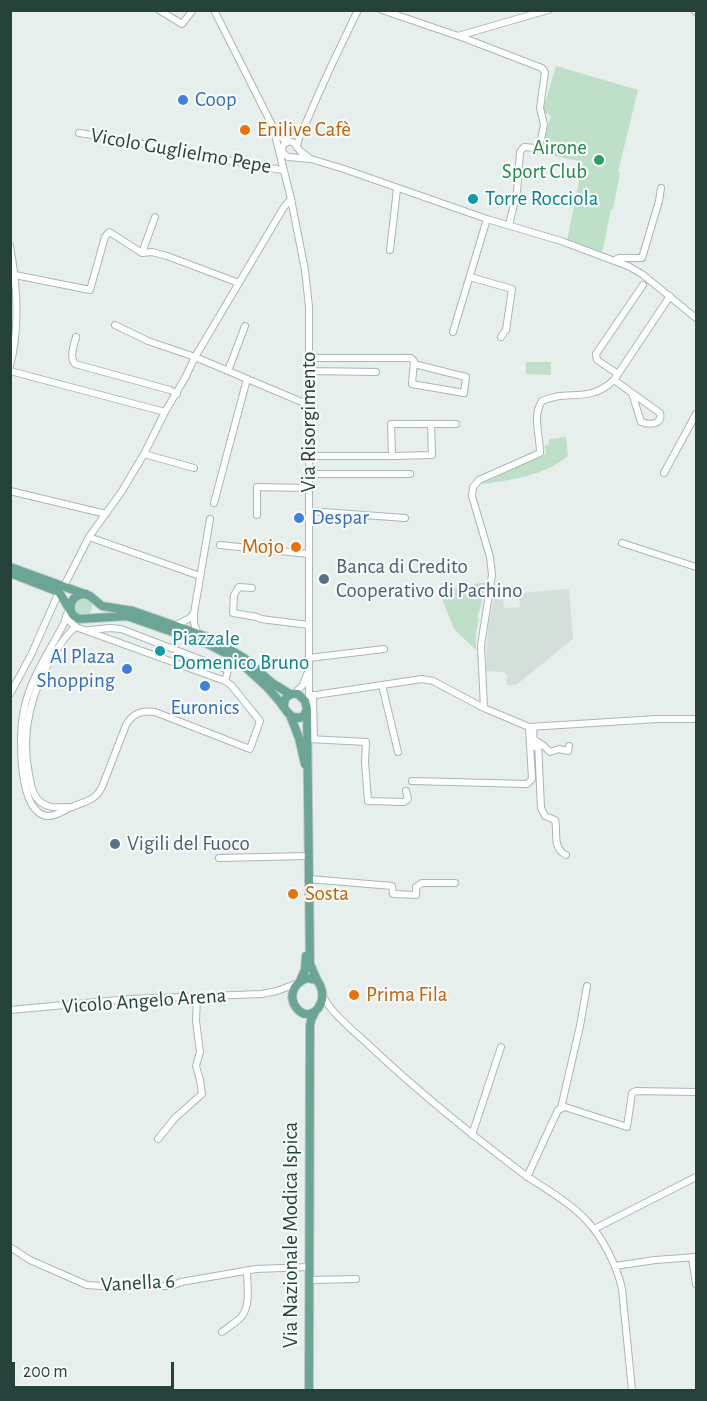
<!DOCTYPE html>
<html>
<head>
<meta charset="utf-8">
<style>
  body { margin:0 }
  #map { position:relative; width:707px; height:1401px; overflow:hidden; background:#e6efeb; font-family:"Alegreya Sans",sans-serif }
  canvas { display:block }
  .frame { position:absolute; inset:0; border:12px solid #24423a; pointer-events:none }
  .scale { position:absolute; left:12px; top:1362px; width:162px; height:27px; box-sizing:border-box; border:3px solid #24423a; border-top:0; padding-left:8px; font-size:18px; line-height:21px; white-space:nowrap; color:#24423a; -webkit-text-stroke:4px #f7fbf9; paint-order:stroke }
</style>
</head>
<body>
<div id="map">
<canvas width="707" height="1401"></canvas>
<div class="frame"></div>
<div class="scale">200 m</div>
</div>
<script>
const ctx = document.querySelector('canvas').getContext('2d');
ctx.lineJoin = 'round';
function fillPath(path, color) { ctx.fillStyle = color; ctx.fill(path, 'evenodd'); }
function stroke(path, color, width, dash) { ctx.strokeStyle = color; ctx.lineWidth = width; ctx.lineCap = dash ? 'butt' : 'round'; ctx.setLineDash(dash || []); ctx.stroke(path); }
function label(font, color, halo, rows, align = 'center') {
  ctx.font = font + ' "Alegreya Sans",sans-serif'; ctx.lineWidth = 4.5; ctx.setLineDash([]); ctx.textBaseline = 'middle'; ctx.strokeStyle = halo; ctx.fillStyle = color; for (const [text, x, y, turn = 0] of rows) {
    ctx.save(); ctx.translate(x, y); ctx.rotate((+turn || 0) * Math.PI / 180); ctx.textAlign = isNaN(turn) ? turn : align; if (halo) ctx.strokeText(text, 0, 0); ctx.fillText(text, 0, 0); ctx.restore();
  }
}
fillPath(new Path2D(`
  M496,589H502L504,608L520,607L519,593L569,589L573,639L516,685H507V676L504,672L486,671L488,625Z`), '#d4dfda');
fillPath(new Path2D(`
  M556,66L638,90L618,172L620,173L613,209H611L602,254L577,245L576,242L567,241L583,162L541,153L551,115L545,113V110H543Z
  M526,362H551V375L526,374Z
  M566,437L568,456C546,475 509,481 481,484L546,454L545,446L549,444V439Z
  M486,582L480,609L477,617L479,619L476,632V650L454,629L439,591Z
  M74 607a9 9 0 1 1 18 0a9 9 0 1 1-18 0Z`), '#bfe0c8');
const minor = new Path2D(`
  M159,10L182,24L193,10
  M214,10L273,127L291,199L305,270L309,307V696L307,705
  M382,10L464,38L542,68L545,72L540,108L544,125L540,144L538,147L535,148L524,147L520,152L517,192L509,225
  M694,10L696,12
  M458,36L548,10
  M275,130L283,139L294,143L300,151L308,157
  M79,133C147,143 215,159 283,170
  M289,141L284,144L282,148L283,153L288,157L311,159L344,169L487,219L561,241L628,266L642,274L696,318
  M297,146C299,135 305,126 309,116C324,80 341,45 358,10
  M10,246C17,284 20,328 10,366
  M390,250L397,189
  M142,253L155,217
  M615,260L619,258H642L659,201L661,188
  M15,275L90,290L105,237L109,232L111,233L142,253L152,252L167,256L239,283
  M470,277L512,289L506,330L501,337
  M115,325L148,341L195,357L309,405
  M453,332L487,219
  M76,337C74,345 69,357 75,364L170,390L177,394
  M309,358H411L414,361L412,384L464,393L466,377L414,364
  M10,371L165,412
  M228,371L245,326
  M309,371L376,372
  M618,374L597,360L596,354L643,285
  M614,380L660,413C663,425 649,425 641,422L632,393
  M431,424H456
  M144,454L194,468
  M310,456H392L391,424H431L432,455L392,456
  M664,473L696,414
  M309,474H410
  M10,491L106,514
  M214,503L247,379
  M309,511L405,518
  M257,515V487L309,488
  M89,537L200,576
  M622,543L696,567
  M220,545L309,554
  M64,586L89,537L122,491L144,454L165,412L185,378L195,357L284,207L291,199
  M252,588L239,587L234,595L233,613L257,617L261,619L309,625
  M66,616L70,622L76,627L225,681L231,685L260,721L250,749L155,712C142,710 133,713 126,725L102,787C95,801 85,801 72,807C64,810 56,817 47,816C18,812 19,736 23,715C28,682 47,656 62,627C66,621 67,613 70,606
  M175,626L190,618L194,613
  M89,630L110,628L121,629L228,670L225,681
  M198,634L194,623V613L210,519
  M309,658L384,649
  M382,685L398,752
  M10,694L31,655L59,592
  M294,694L303,685L307,674
  M313,695L314,739
  M309,696L422,679L433,681L484,708L529,727L657,719H696
  M484,708L481,645L492,575L490,557L472,496L473,487L479,480L540,453C540,435 532,416 542,401C567,389 589,404 614,380L670,296
  M533,727L534,747
  M309,739L366,742L365,762L368,801L404,802L408,799L406,791
  M536,741L544,746L550,752L559,749L568,751L569,746
  M538,742L541,808L545,816L555,820C558,833 552,848 566,855
  M412,781L527,784L532,779L529,727
  M68,807C59,807 50,809 42,803C32,796 31,785 29,774C20,731 32,688 56,651C62,642 67,633 76,627
  M219,858L309,856
  M309,879L392,886L393,894L416,895V887L422,883H455
  M323,996C331,1014 359,1035 373,1049C419,1092 467,1131 517,1169C539,1186 568,1200 587,1221C603,1238 617,1266 622,1289L632,1390
  M10,1010L130,999L261,994L277,991L298,983
  M561,1108L580,1026L587,986
  M472,1135L501,1047
  M158,1139L175,1118L202,1094L200,1080L196,1066L200,1052L196,1021L197,996
  M527,1177L558,1110L565,1107L627,1127L632,1093L636,1091L696,1092
  M594,1229L696,1177
  M10,1247L30,1260L87,1285L115,1287L165,1286H171L181,1282L256,1269L309,1267
  M692,1257L696,1284
  M615,1266L655,1260L696,1257
  M309,1280L356,1279
  M222,1332C228,1327 237,1322 242,1316C251,1304 247,1284 247,1271`);
const major = new Path2D(`
  M10,567L90,596L102,606L133,611L210,638L244,658L272,683L290,694
  M10,573L59,592L73,615L79,619L127,616L210,645L227,654L241,663L267,687L280,702L288,713L293,717L299,718L304,716L307,709L305,701L298,694C289,693 284,697 284,706
  M71,611C69,601 75,594 86,594
  M307,711L310,964L317,980
  M290,715L299,738L305,764
  M307,978L317,980C322,987 324,995 321,1003C307,1034 273,992 307,978Z
  M300,981L305,970L306,956
  M309,1390L310,1026L311,1020L315,1012`);
stroke(minor, '#a8b8b2', 8);
stroke(major, '#c2cac8', 10);
stroke(minor, '#fff', 6);
stroke(major, '#6aa596', 8);
for (const [x, y, r, color] of [
  [183,100,6,"#3f7fe0"],
  [245,130,6,"#e8710a"],
  [599,160,6,"#2e9e5b"],
  [473,199,6,"#0f9aa8"],
  [299,518,6,"#3f7fe0"],
  [296,547,6,"#e8710a"],
  [324,579,6,"#5c6f8a"],
  [160,651,6,"#0f9aa8"],
  [127,669,6,"#3f7fe0"],
  [205,686,6,"#3f7fe0"],
  [115,844,6,"#5c6f8a"],
  [293,894,6,"#e8710a"],
  [354,995,6,"#e8710a"]
]) { const dot = new Path2D(); dot.arc(x, y, r, 0, 2 * Math.PI); ctx.fillStyle = color; ctx.fill(dot); stroke(dot, '#f7fbf9', 2); }
label('21px', '#366cbe', '#f7fbf9', [
  ["Coop",195,100],
  ["Despar",311,518],
  ["Al Plaza",115,657,"right"],
  ["Shopping",115,681,"right"],
  ["Euronics",205,708,"center"]
], 'left');
label('21px', '#c56008', '#f7fbf9', [
  ["Enilive Cafè",257,130],
  ["Mojo",284,547,"right"],
  ["Sosta",305,894],
  ["Prima Fila",366,995]
], 'left');
label('21px', '#27864d', '#f7fbf9', [
  ["Airone",587,148],
  ["Sport Club",587,172]
], 'right');
label('21px', '#24423a', '#f7fbf9', [
  ["Vicolo Guglielmo Pepe",181,151,10],
  ["Via Risorgimento",309,422,-90],
  ["Vicolo Angelo Arena",144,1001,-4],
  ["Via Nazionale Modica Ispica",291,1235,-90],
  ["Vanella 6",138,1283,-3]
]);
label('21px', '#0d838f', '#f7fbf9', [
  ["Torre Rocciola",485,199],
  ["Piazzale",172,639],
  ["Domenico Bruno",172,663]
], 'left');
label('21px', '#4e5e75', '#f7fbf9', [
  ["Banca di Credito",336,567],
  ["Cooperativo di Pachino",336,591],
  ["Vigili del Fuoco",127,844]
], 'left');
</script>
</body>
</html>
